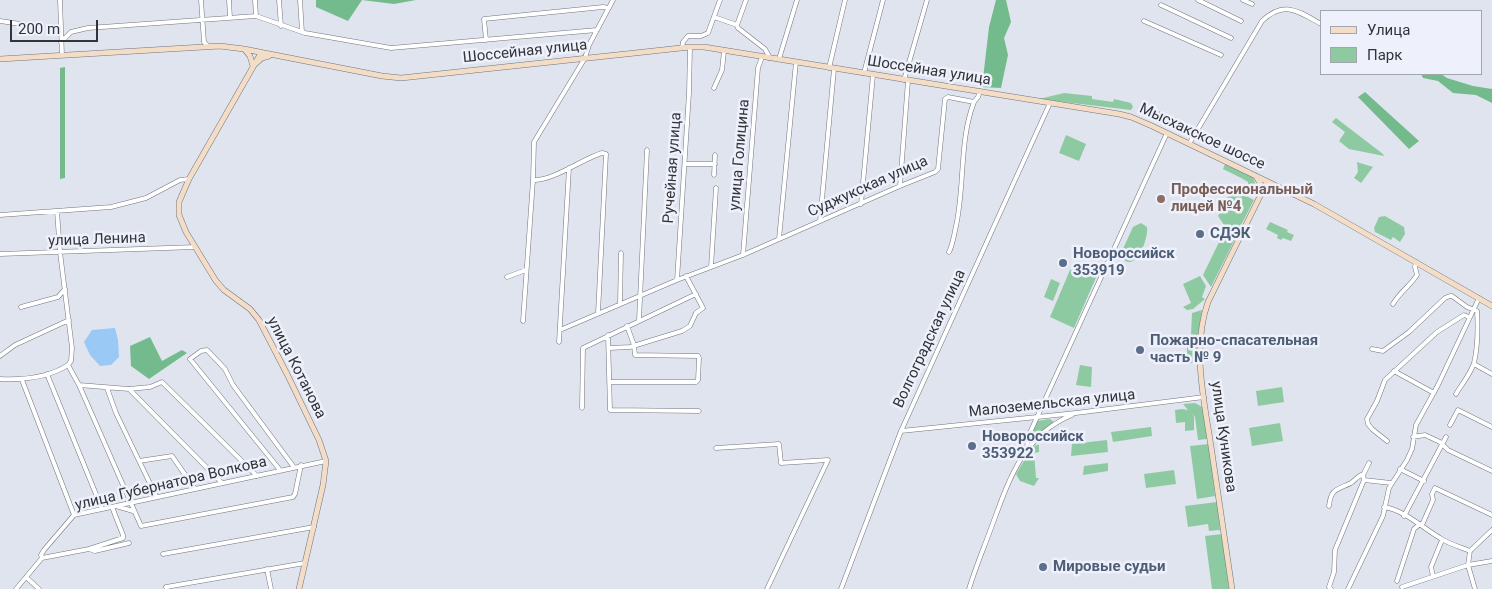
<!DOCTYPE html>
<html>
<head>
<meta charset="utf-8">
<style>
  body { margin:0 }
  #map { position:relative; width:1492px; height:589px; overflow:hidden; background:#e0e4ef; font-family:Roboto,sans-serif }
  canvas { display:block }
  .legend { position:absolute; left:1320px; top:10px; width:162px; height:65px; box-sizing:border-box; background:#eef1fc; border:1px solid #a3a5ae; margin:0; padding:6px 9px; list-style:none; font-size:15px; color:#323438 }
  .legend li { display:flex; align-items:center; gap:10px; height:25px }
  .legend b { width:25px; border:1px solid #a3a5ae }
  .scale { position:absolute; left:10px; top:20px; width:88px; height:22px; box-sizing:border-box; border:2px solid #323438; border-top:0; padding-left:6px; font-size:15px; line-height:18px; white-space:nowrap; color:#323438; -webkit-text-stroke:4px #eef1fc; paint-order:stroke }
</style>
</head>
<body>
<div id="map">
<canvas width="1492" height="589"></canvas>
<ul class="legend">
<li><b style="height:6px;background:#f4ddc6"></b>Улица</li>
<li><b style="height:14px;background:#8dcaa1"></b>Парк</li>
</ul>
<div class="scale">200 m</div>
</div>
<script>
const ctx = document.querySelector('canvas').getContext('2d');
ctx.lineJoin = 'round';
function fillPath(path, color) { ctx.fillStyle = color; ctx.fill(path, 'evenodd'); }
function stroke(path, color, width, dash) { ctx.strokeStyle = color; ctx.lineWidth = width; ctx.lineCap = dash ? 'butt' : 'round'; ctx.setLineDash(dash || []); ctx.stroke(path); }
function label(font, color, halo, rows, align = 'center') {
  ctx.font = font + ' Roboto,sans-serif'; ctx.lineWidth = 5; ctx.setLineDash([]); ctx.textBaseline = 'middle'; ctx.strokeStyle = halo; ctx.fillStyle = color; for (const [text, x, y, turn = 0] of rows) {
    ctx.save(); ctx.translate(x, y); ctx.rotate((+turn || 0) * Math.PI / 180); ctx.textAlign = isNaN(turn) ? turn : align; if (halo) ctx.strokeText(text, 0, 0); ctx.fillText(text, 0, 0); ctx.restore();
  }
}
fillPath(new Path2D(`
  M1064,93L1092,96V99L1113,102L1114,99L1131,103L1133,107L1131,110L1039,99Z
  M1159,111L1177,118L1173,128L1156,119Z
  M1336,118L1383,154L1384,156L1349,149L1339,141L1345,132L1332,122Z
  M1066,135L1086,144L1079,161L1059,153Z
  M1357,162L1373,167L1361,183L1354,178L1358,172Z
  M1225,164L1253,177L1258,191L1256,196L1249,193L1248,182L1243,179L1223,169Z
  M1232,189L1254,200L1237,233H1224L1222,230L1224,225L1218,216Z
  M1385,216L1404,227L1405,234L1400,242L1393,237L1391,240L1375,232L1374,228L1379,217Z
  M1270,222L1288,230L1287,232L1294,235L1291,241L1283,238L1281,240L1277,238L1278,235L1266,229Z
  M1141,223L1147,227C1149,237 1136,274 1122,258V251L1133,227Z
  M1222,236L1236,237L1211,287L1203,275Z
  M1089,269L1098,273L1074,328L1050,317L1070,270Z
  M1200,276L1206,286L1202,297L1205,299L1193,309L1187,310L1183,307L1191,303L1183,284Z
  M1051,279L1060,283L1053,301L1044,297Z
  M1202,310L1198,335H1191L1192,313Z
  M1187,338H1197V362L1187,364Z
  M1080,365L1092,367L1091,387L1076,385Z
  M1282,387L1284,402L1258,406L1256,391Z
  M1195,403L1204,408L1207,439L1198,440L1195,417L1192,414L1194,417V430L1185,431V422L1176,423L1175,410L1182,409L1188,410L1183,404Z
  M1050,419L1054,422L1033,440L1030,438L1037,421Z
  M1280,423L1283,441L1252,446L1249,428Z
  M1151,427L1152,436L1113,442L1111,432Z
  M1107,440L1108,452L1071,456L1072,444Z
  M1209,444L1215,496L1197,499L1190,446Z
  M1037,445H1039V452L1034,453L1036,478H1039L1034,486L1020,481L1016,474L1033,446Z
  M1108,463V471L1083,475L1084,466Z
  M1174,470L1176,484L1146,488L1144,474Z
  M1217,502L1220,530L1209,531L1208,524L1188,527L1185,506Z
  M1222,534L1229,589H1212L1205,536Z`), '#8dcaa1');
fillPath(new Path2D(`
  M316,0H416L394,4L362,0L348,21L316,7Z
  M996,0H1006L1011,22L1004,38L1008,55L1001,88L982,87L989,27Z
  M65,67V178L60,179V68Z
  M1421,74H1441L1447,78L1473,86L1492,89V103L1476,95L1453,93L1438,81L1423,78Z
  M1365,92L1419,141L1409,149L1358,97Z
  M150,337L162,361L182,350L187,353L149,379L131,366L130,346Z`), '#73bb8c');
fillPath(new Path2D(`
  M115,328L118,340L119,357L111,365L100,366L90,355L84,342L92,330Z`), '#99c9f4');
const street = new Path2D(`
  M60,0L62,55
  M201,0L204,42L208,46
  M229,0L230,18
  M255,0L256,16
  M279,0L281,26
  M300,0L302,32
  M746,0L737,25L738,28L765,49L770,58
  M1198,0L1241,21
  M1243,0L1252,4
  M1161,5L1231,38
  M714,17L737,25
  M0,21L20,24
  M1144,21L1221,55
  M486,40L484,19L603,7L609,8
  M61,42L71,32L88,28L256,16L305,33L391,48L597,30
  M682,48L683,42L688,36H701L708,33L720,0
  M779,59L797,0
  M829,68L845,0
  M864,73L883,0
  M904,80L927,0
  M714,88L722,70L724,51
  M974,102L978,97L980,91
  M1189,144L1262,21C1284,0 1298,11 1321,24
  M685,164H715
  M714,175L715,155
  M533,180C553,181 582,159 602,153L606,154L598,313
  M900,186L908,81
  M861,204L873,75
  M57,211L60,252L72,348L71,361L68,365
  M0,215L111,207L146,198L180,180L189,179
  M820,221L834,69
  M779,239L796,62
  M0,254L195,247
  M743,255L758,68L762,57
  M711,267L716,188
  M507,277L526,270
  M677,280L689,93L690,47
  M620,304L621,253
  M1393,304C1400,292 1410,286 1417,275L1415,267L1416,262
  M21,307L58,297L65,289
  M639,320L647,150
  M523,321L533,180L534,142L585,58L589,45L613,0
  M560,330L677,280L743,255L900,186L935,172L938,169L945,99L948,97L974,102C959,141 965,185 956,226C954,235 953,244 949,252
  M608,335L610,410L699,411
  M559,342L569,168
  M610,348L630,347L682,331L690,326L696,313L703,308L686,276
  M1372,349L1383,351L1409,332L1445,298L1450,296H1452L1467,307L1477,311C1478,328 1478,346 1474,363C1471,373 1462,384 1456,394
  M0,356L15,345L69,320
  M1474,364L1492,374
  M68,365L79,385L141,526L293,497L295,494L301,465
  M1394,371L1434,393
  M47,374L102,509
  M0,379C23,380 48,378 68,365
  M22,380L74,515
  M609,382H696L698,380L699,358L698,356L635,355L634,345L627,326
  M79,385L129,389L150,387L162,382L257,476
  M107,388L116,413L156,496
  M129,389L222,483
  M582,408L583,348L696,294
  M1450,425L1458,410L1492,427
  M901,431L1076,413L1204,397
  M1413,437L1425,435L1440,442L1448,450L1492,471
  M1387,441L1372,429L1368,424L1367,419L1377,401L1385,380L1437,332L1464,315L1469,317
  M716,448L779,444L781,463L828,460L767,589
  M1027,448L1028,437L1167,133
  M139,461L172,456L195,489
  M1400,469L1424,481
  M280,470L190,359L201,351L207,350L225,369L233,385L293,466
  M1364,480L1391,483
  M116,506L133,511
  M1329,506C1331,488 1337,490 1351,483C1354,481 1357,477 1361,475H1363
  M1384,507C1404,510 1423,528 1440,538C1449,544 1460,547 1470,551
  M1404,516L1446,437
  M1422,525L1433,500L1432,494L1435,488L1492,515
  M89,549L123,538V535L112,507
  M1470,551L1468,565L1475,589
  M1470,551L1492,530
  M163,554L314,527
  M42,558L89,549L95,551L129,543
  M267,569L271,589
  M1433,576L1431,567L1442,540
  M26,577L39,589
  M1397,581L1414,529L1420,524
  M1402,587L1468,565L1492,561
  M16,589L42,558L41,555L44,550L74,515L326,461
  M167,589L166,587L305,563
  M841,589L901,431L1050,103
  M969,589C975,569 983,550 990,531C1008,483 1021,436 1072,415
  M1331,589L1329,587L1334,572L1335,550L1364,480L1363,475L1369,463
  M1348,589L1383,516L1389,488L1407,460L1412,449L1416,425L1438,385L1479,298`);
const secondary = new Path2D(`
  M245,50L250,56L253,66L262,58L269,56
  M261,53L189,179L179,202V215L186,232L216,281L224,290L250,309L259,320L287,374L319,440L326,461L323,485L299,589
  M0,59L220,46L244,49L382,76L401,78L635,53L690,47H704L1119,114L1131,117L1152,126L1314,204L1492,306
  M1256,176L1261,185L1260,194
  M1232,589C1225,544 1219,498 1212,453C1205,404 1191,350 1208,302L1267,182`);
stroke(street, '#71747e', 5);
stroke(secondary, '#71747e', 6);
stroke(street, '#fff', 4);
stroke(secondary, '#f4ddc6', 5);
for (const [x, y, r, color] of [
  [1161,199,5,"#8d6e63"],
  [1200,234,5,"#5c6f8a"],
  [1063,263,5,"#5c6f8a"],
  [1140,350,5,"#5c6f8a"],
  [972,446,5,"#5c6f8a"],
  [1043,567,5,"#5c6f8a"]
]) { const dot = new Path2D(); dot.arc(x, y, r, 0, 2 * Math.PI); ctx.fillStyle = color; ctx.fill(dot); stroke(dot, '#eef1fc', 2); }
label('15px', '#323438', '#eef1fc', [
  ["Шоссейная улица",525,52,-6],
  ["Шоссейная улица",929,71,9],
  ["Мысхакское шоссе",1202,137,25],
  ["улица Голицина",740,155,-85],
  ["Ручейная улица",673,168,-86],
  ["Суджукская улица",868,187,-24],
  ["улица Ленина",97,240,-2],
  ["Волгоградская улица",930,339,-65],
  ["улица Котанова",296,368,63],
  ["Малоземельская улица",1052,404,-6],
  ["улица Куникова",1223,437,82],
  ["улица Губернатора Волкова",171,484,-13]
]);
label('bold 15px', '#785e54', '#eef1fc', [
  ["Профессиональный",1171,190],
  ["лицей №4",1171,207]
], 'left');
label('bold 15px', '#4e5e75', '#eef1fc', [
  ["СДЭК",1210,234],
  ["Новороссийск",1073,254],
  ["353919",1073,271],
  ["Пожарно-спасательная",1150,341],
  ["часть № 9",1150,358],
  ["Новороссийск",982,437],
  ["353922",982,454],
  ["Мировые судьи",1053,567]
], 'left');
</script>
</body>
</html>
